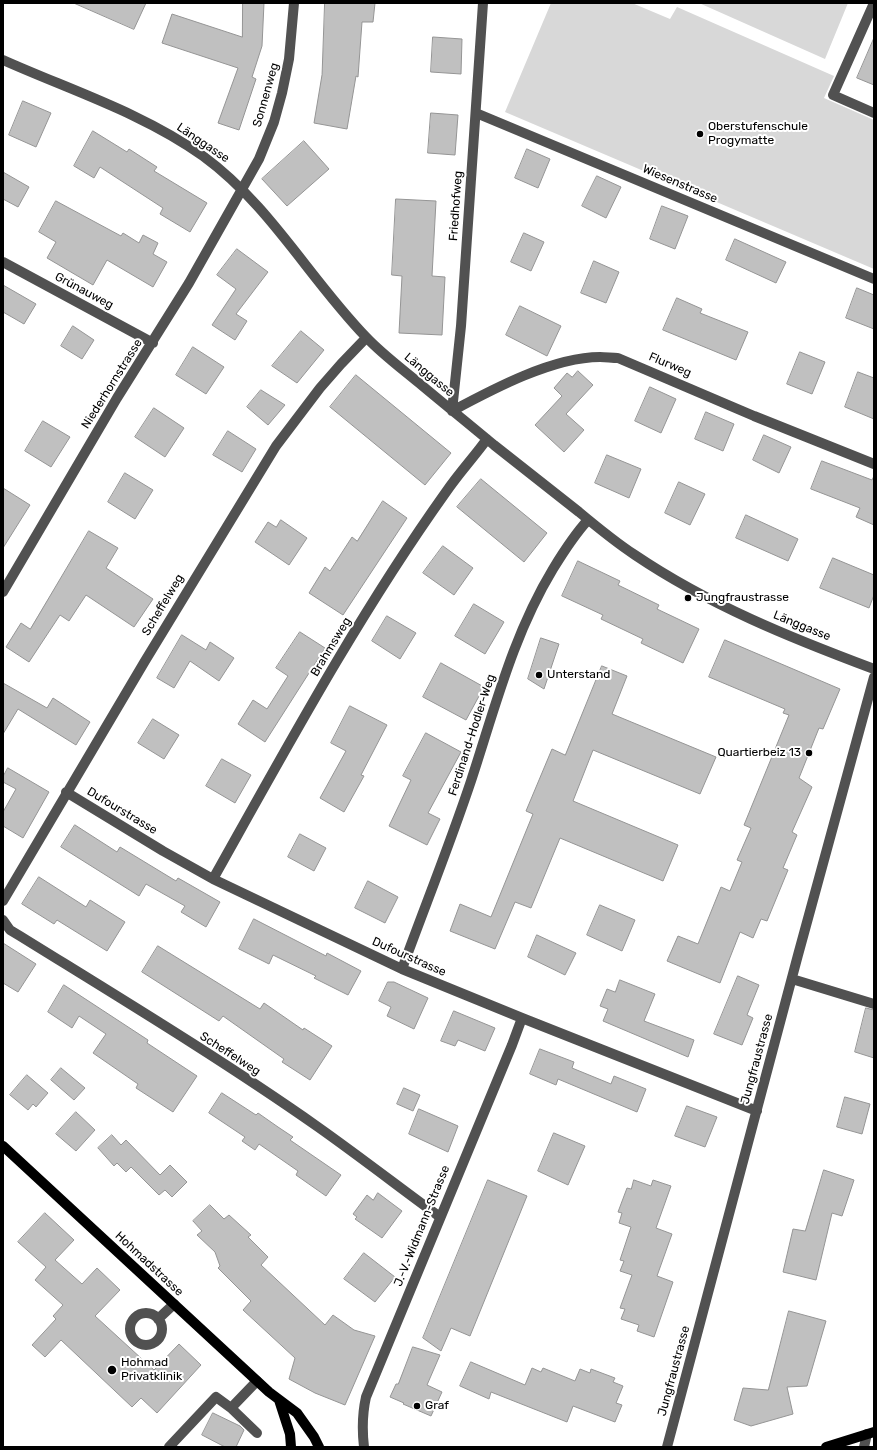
<!DOCTYPE html>
<html>
<head>
<meta charset="utf-8">
<style>
  body { margin:0 }
  #map { position:relative; width:877px; height:1450px; overflow:hidden; background:#fff; font-family:Rubik,sans-serif }
  canvas { display:block }
  .frame { position:absolute; inset:0; border:4px solid #000; pointer-events:none }
</style>
</head>
<body>
<div id="map">
<canvas width="877" height="1450"></canvas>
<div class="frame"></div>
</div>
<script>
const ctx = document.querySelector('canvas').getContext('2d');
ctx.lineJoin = 'round';
function fillPath(path, color) { ctx.fillStyle = color; ctx.fill(path, 'evenodd'); }
function stroke(path, color, width, dash) { ctx.strokeStyle = color; ctx.lineWidth = width; ctx.lineCap = dash ? 'butt' : 'round'; ctx.setLineDash(dash || []); ctx.stroke(path); }
function label(font, color, halo, rows, align = 'center') {
  ctx.font = font + ' Rubik,sans-serif'; ctx.lineWidth = 4; ctx.setLineDash([]); ctx.textBaseline = 'middle'; ctx.strokeStyle = halo; ctx.fillStyle = color; for (const [text, x, y, turn = 0] of rows) {
    ctx.save(); ctx.translate(x, y); ctx.rotate((+turn || 0) * Math.PI / 180); ctx.textAlign = isNaN(turn) ? turn : align; if (halo) ctx.strokeText(text, 0, 0); ctx.fillText(text, 0, 0); ctx.restore();
  }
}
fillPath(new Path2D(`
  M551,3H632L670,19L677,7L834,76L824,98L874,120V269L505,112Z
  M699,3H848L825,59Z`), '#d8d8d8');
const building = new Path2D(`
  M74,3H146L134,29Z
  M243,3H264L262,46L252,77L256,79L239,130L218,123L238,68L162,43L172,14L242,37Z
  M325,3H375L373,22H362L358,77L356,76L347,129L314,123L322,75Z
  M433,37L462,39L461,74L431,72Z
  M874,38V85L857,78Z
  M23,101L51,113L36,147L9,135Z
  M431,113L458,115L455,155L428,153Z
  M93,131L127,152L129,149L157,167L154,171L207,203L190,232L160,214L163,208L100,167L94,178L74,166Z
  M304,141L329,169L287,206L262,179Z
  M527,149L550,159L538,188L515,178Z
  M3,172L29,187L18,207L3,199Z
  M597,176L621,187L606,218L582,206Z
  M396,199L436,201L432,276L445,277L442,335L399,333L402,276L392,275Z
  M56,201L121,236L123,233L139,243L143,235L158,243L153,254L167,262L153,287L107,260L93,285L47,258L56,242L39,232Z
  M662,206L688,216L675,249L650,239Z
  M524,233L544,242L531,271L511,262Z
  M735,239L786,262L776,283L726,260Z
  M237,249L268,272L236,314L247,321L235,340L212,325L236,289L217,275Z
  M594,261L619,272L606,303L581,293Z
  M3,285L36,304L24,324L3,312Z
  M857,288L874,295V329L846,318Z
  M677,298L702,309L700,313L748,332L736,360L663,330Z
  M520,306L561,326L547,356L506,335Z
  M73,326L94,340L82,359L61,346Z
  M301,331L324,350L297,383L272,366Z
  M193,347L224,367L206,394L176,375Z
  M800,352L825,362L812,394L787,384Z
  M578,371L593,385L566,414L584,430L564,452L535,425L562,396L554,388L567,373L572,377Z
  M858,372L874,378V419L845,407Z
  M356,375L451,453L425,485L330,407Z
  M650,387L676,399L661,433L635,421Z
  M261,390L285,405L268,425L247,407Z
  M154,408L184,428L165,457L135,437Z
  M706,412L734,424L723,451L695,439Z
  M43,421L70,437L51,467L25,451Z
  M228,431L256,449L242,472L213,455Z
  M764,435L791,447L779,473L753,460Z
  M607,455L641,469L629,498L595,483Z
  M822,461L872,480L874,476V525L856,517L860,508L811,489Z
  M125,473L153,490L135,519L108,502Z
  M481,479L547,533L524,562L457,507Z
  M679,482L705,494L690,525L665,513Z
  M3,488L30,505L3,548Z
  M383,501L407,518L343,615L309,593L325,567L330,571L352,537L357,541Z
  M746,515L798,539L788,561L736,538Z
  M281,520L307,538L289,565L255,542L268,522L276,527Z
  M89,531L118,548L106,568L153,599L134,627L86,595L69,621L60,615L29,662L6,647L21,623L30,629Z
  M443,546L473,568L454,595L423,573Z
  M833,558L874,575V595L869,608L820,588Z
  M578,561L620,581L618,585L659,605L657,609L699,629L683,663L641,643L643,639L601,619L603,615L562,596Z
  M474,604L504,622L485,654L455,636Z
  M387,616L416,633L400,659L372,641Z
  M300,632L325,648L265,742L238,724L253,700L267,709L288,676L276,668Z
  M182,635L206,650L210,642L234,658L219,681L190,661L174,688L157,678Z
  M541,638L559,644L544,689L528,679Z
  M725,640L840,689L823,729L819,728L799,778L812,787L792,832L797,835L783,868L788,870L767,921L761,919L753,938L740,932L720,983L667,961L678,936L698,944L721,887L730,891L742,862L737,860L751,828L744,825L789,715L783,713L785,709L709,677Z
  M441,663L484,687L466,720L423,697Z
  M602,666L627,676L612,714L716,757L700,794L593,750L573,801L678,845L663,881L560,838L531,908L515,902L495,949L450,931L460,904L491,917L533,814L526,811L552,749L565,755Z
  M3,683L47,708L53,698L90,722L76,745L18,709L3,734Z
  M350,706L387,725L361,775L364,776L344,812L320,798L346,751L331,743Z
  M153,719L179,735L164,759L138,743Z
  M426,733L461,752L428,813L440,819L427,845L389,826L411,780L403,776Z
  M222,759L251,775L235,803L206,786Z
  M8,768L49,792L23,838L3,826V812L16,789L3,782V777Z
  M75,825L117,852L120,847L176,881L178,878L220,902L206,927L181,912L185,906L146,884L139,896L61,847Z
  M300,834L326,848L314,871L288,857Z
  M39,877L86,907L90,900L125,922L107,951L57,920L54,924L22,904Z
  M368,881L398,897L385,923L355,908Z
  M600,905L635,920L622,951L587,935Z
  M254,919L326,956L327,953L361,971L348,995L314,978L316,976L273,955L269,964L239,949Z
  M537,935L576,953L565,975L528,957Z
  M3,943L36,964L18,992L3,983Z
  M158,946L260,1009L264,1003L303,1030L304,1028L332,1046L310,1080L282,1062L284,1059L223,1016L219,1021L142,972Z
  M738,976L759,985L747,1015L753,1018L742,1045L714,1034Z
  M620,980L655,994L644,1021L694,1040L688,1057L603,1021L608,1009L600,1006L607,989L615,992Z
  M388,982H394L428,998L414,1029L387,1016L391,1007L379,1001Z
  M64,985L148,1040L147,1043L197,1076L173,1112L136,1088L138,1084L93,1053L106,1034L79,1016L72,1028L48,1012Z
  M866,1008L874,1010V1058L855,1052Z
  M454,1011L495,1028L485,1051L458,1040L455,1046L441,1041Z
  M540,1049L574,1062L572,1068L611,1084L614,1076L646,1089L637,1112L558,1079L556,1085L530,1074Z
  M61,1068L85,1088L74,1100L51,1080Z
  M27,1075L48,1093L36,1107L33,1104L28,1110L10,1095Z
  M404,1088L420,1095L413,1111L397,1104Z
  M222,1093L256,1115L258,1113L278,1127L293,1137L290,1140L341,1175L326,1196L296,1175L298,1171L259,1144L255,1150L242,1141L245,1137L209,1113Z
  M845,1097L870,1104L862,1134L837,1127Z
  M687,1106L717,1117L705,1147L675,1136Z
  M419,1109L458,1126L448,1152L409,1134Z
  M76,1112L95,1130L76,1151L56,1134Z
  M554,1133L585,1146L568,1185L538,1171Z
  M112,1135L121,1145L126,1140L160,1175L170,1165L187,1182L172,1197L165,1190L159,1195L131,1167L126,1172L117,1163L114,1166L98,1148Z
  M824,1170L854,1180L842,1216L832,1213L816,1280L783,1272L793,1229L805,1231Z
  M488,1180L527,1196L470,1336L451,1328L441,1351L423,1338Z
  M634,1180L651,1186L653,1180L671,1186L656,1228L672,1234L657,1276L673,1282L654,1337L637,1331L639,1325L621,1319L625,1309L620,1308L632,1275L620,1271L624,1261L620,1260L631,1227L619,1223L622,1213L618,1212L627,1188L631,1189Z
  M378,1193L402,1211L382,1238L355,1219L357,1217L353,1214L367,1195L373,1200Z
  M210,1205L224,1219L229,1215L251,1235L248,1237L268,1257L261,1265L325,1325L333,1315L354,1330L375,1336L345,1405L315,1393L289,1379L295,1358L243,1310L251,1301L218,1268L220,1266L215,1252L197,1235L202,1231L193,1221Z
  M45,1213L74,1240L55,1260L82,1284L97,1268L120,1290L95,1316L154,1370L179,1344L201,1365L157,1413L141,1398L132,1407L61,1340L45,1357L32,1345L56,1319L53,1316L63,1305L35,1280L46,1267L18,1242Z
  M364,1253L395,1277L375,1302L344,1279Z
  M789,1311L826,1321L807,1386L787,1387L793,1414L751,1426L734,1420L743,1388L768,1390Z
  M413,1347L440,1355L427,1385L442,1392L431,1416L403,1404L404,1403L390,1397L396,1384H398Z
  M471,1362L525,1385L532,1368L541,1372L543,1368L575,1381L580,1369L590,1373L591,1369L615,1378L613,1382L623,1386L616,1403L622,1405L615,1422L573,1406L567,1422L491,1392L489,1399L460,1386Z
  M213,1413L240,1426L244,1430L236,1447H225L202,1435Z`);
fillPath(building, '#c0c0c0');
stroke(building, '#959595', 1);
stroke(new Path2D(`
  M874,3L833,95L874,113
  M3,60C70,90 143,113 203,156C270,205 309,278 366,337C382,354 401,368 419,383C444,404 469,424 494,445C522,467 551,490 579,512C597,527 615,542 635,555C709,605 791,638 874,669
  M476,113L874,279
  M3,262L153,343
  M452,411C493,389 553,357 600,357C606,357 612,358 618,358L754,416L874,464
  M452,411L461,326L483,3
  M3,592L117,398L189,283L259,159L274,122L282,93L289,59L294,3
  M66,792L163,851L213,879L402,969L522,1018L757,1111
  M213,879C287,747 359,614 446,492C459,473 474,457 487,439
  M3,901L145,661L276,446L320,388L341,364L366,338
  M3,920L10,930L20,936C120,998 221,1059 318,1127C359,1156 399,1187 440,1217
  M402,969C425,906 450,844 471,781C495,708 513,635 553,569C564,551 574,535 588,520
  M792,979L874,1004
  M130 1329a16 16 0 1 1 32 0a16 16 0 1 1-32 0Z
  M158,1319L174,1304
  M231,1408L257,1433
  M169,1447L216,1397L231,1408L257,1381
  M364,1447C362,1430 362,1415 366,1397L512,1045L522,1018
  M667,1447L798,955L874,677
  M864,1447L867,1434`), '#515151', 10);
stroke(new Path2D(`
  M3,1146L269,1392L297,1413L314,1437L319,1447
  M279,1400L290,1434L291,1447
  M826,1447L874,1432`), '#000', 10);
for (const [x, y, r, color] of [
  [700,134,4,"#000"],
  [688,598,4,"#000"],
  [539,675,4,"#000"],
  [809,753,4,"#000"],
  [112,1370,5,"#000"],
  [417,1406,4,"#000"]
]) { const dot = new Path2D(); dot.arc(x, y, r, 0, 2 * Math.PI); ctx.fillStyle = color; ctx.fill(dot); stroke(dot, '#fff', 1.5); }
label('12px', '#000', '#fff', [
  ["Sonnenweg",266,95,-74],
  ["Länggasse",203,143,34],
  ["Wiesenstrasse",680,184,23],
  ["Friedhofweg",456,206,-86],
  ["Grünauweg",84,291,28],
  ["Flurweg",670,365,23],
  ["Länggasse",429,375,40],
  ["Niederhornstrasse",112,384,-58],
  ["Scheffelweg",163,605,-59],
  ["Länggasse",802,626,22],
  ["Brahmsweg",331,647,-59],
  ["Ferdinand-Hodler-Weg",472,735,-72],
  ["Dufourstrasse",122,811,31],
  ["Dufourstrasse",409,957,24],
  ["Scheffelweg",230,1054,33],
  ["Jungfraustrasse",757,1059,-75],
  ["J.-V.-Widmann-Strasse",422,1226,-68],
  ["Hohmadstrasse",149,1264,43],
  ["Jungfraustrasse",674,1371,-75]
]);
label('12px', '#000', '#fff', [
  ["Oberstufenschule",708,127],
  ["Progymatte",708,141],
  ["Jungfraustrasse",696,598],
  ["Unterstand",547,675],
  ["Quartierbeiz 13",801,753,"right"],
  ["Hohmad",121,1363],
  ["Privatklinik",121,1377],
  ["Graf",425,1406]
], 'left');
</script>
</body>
</html>
